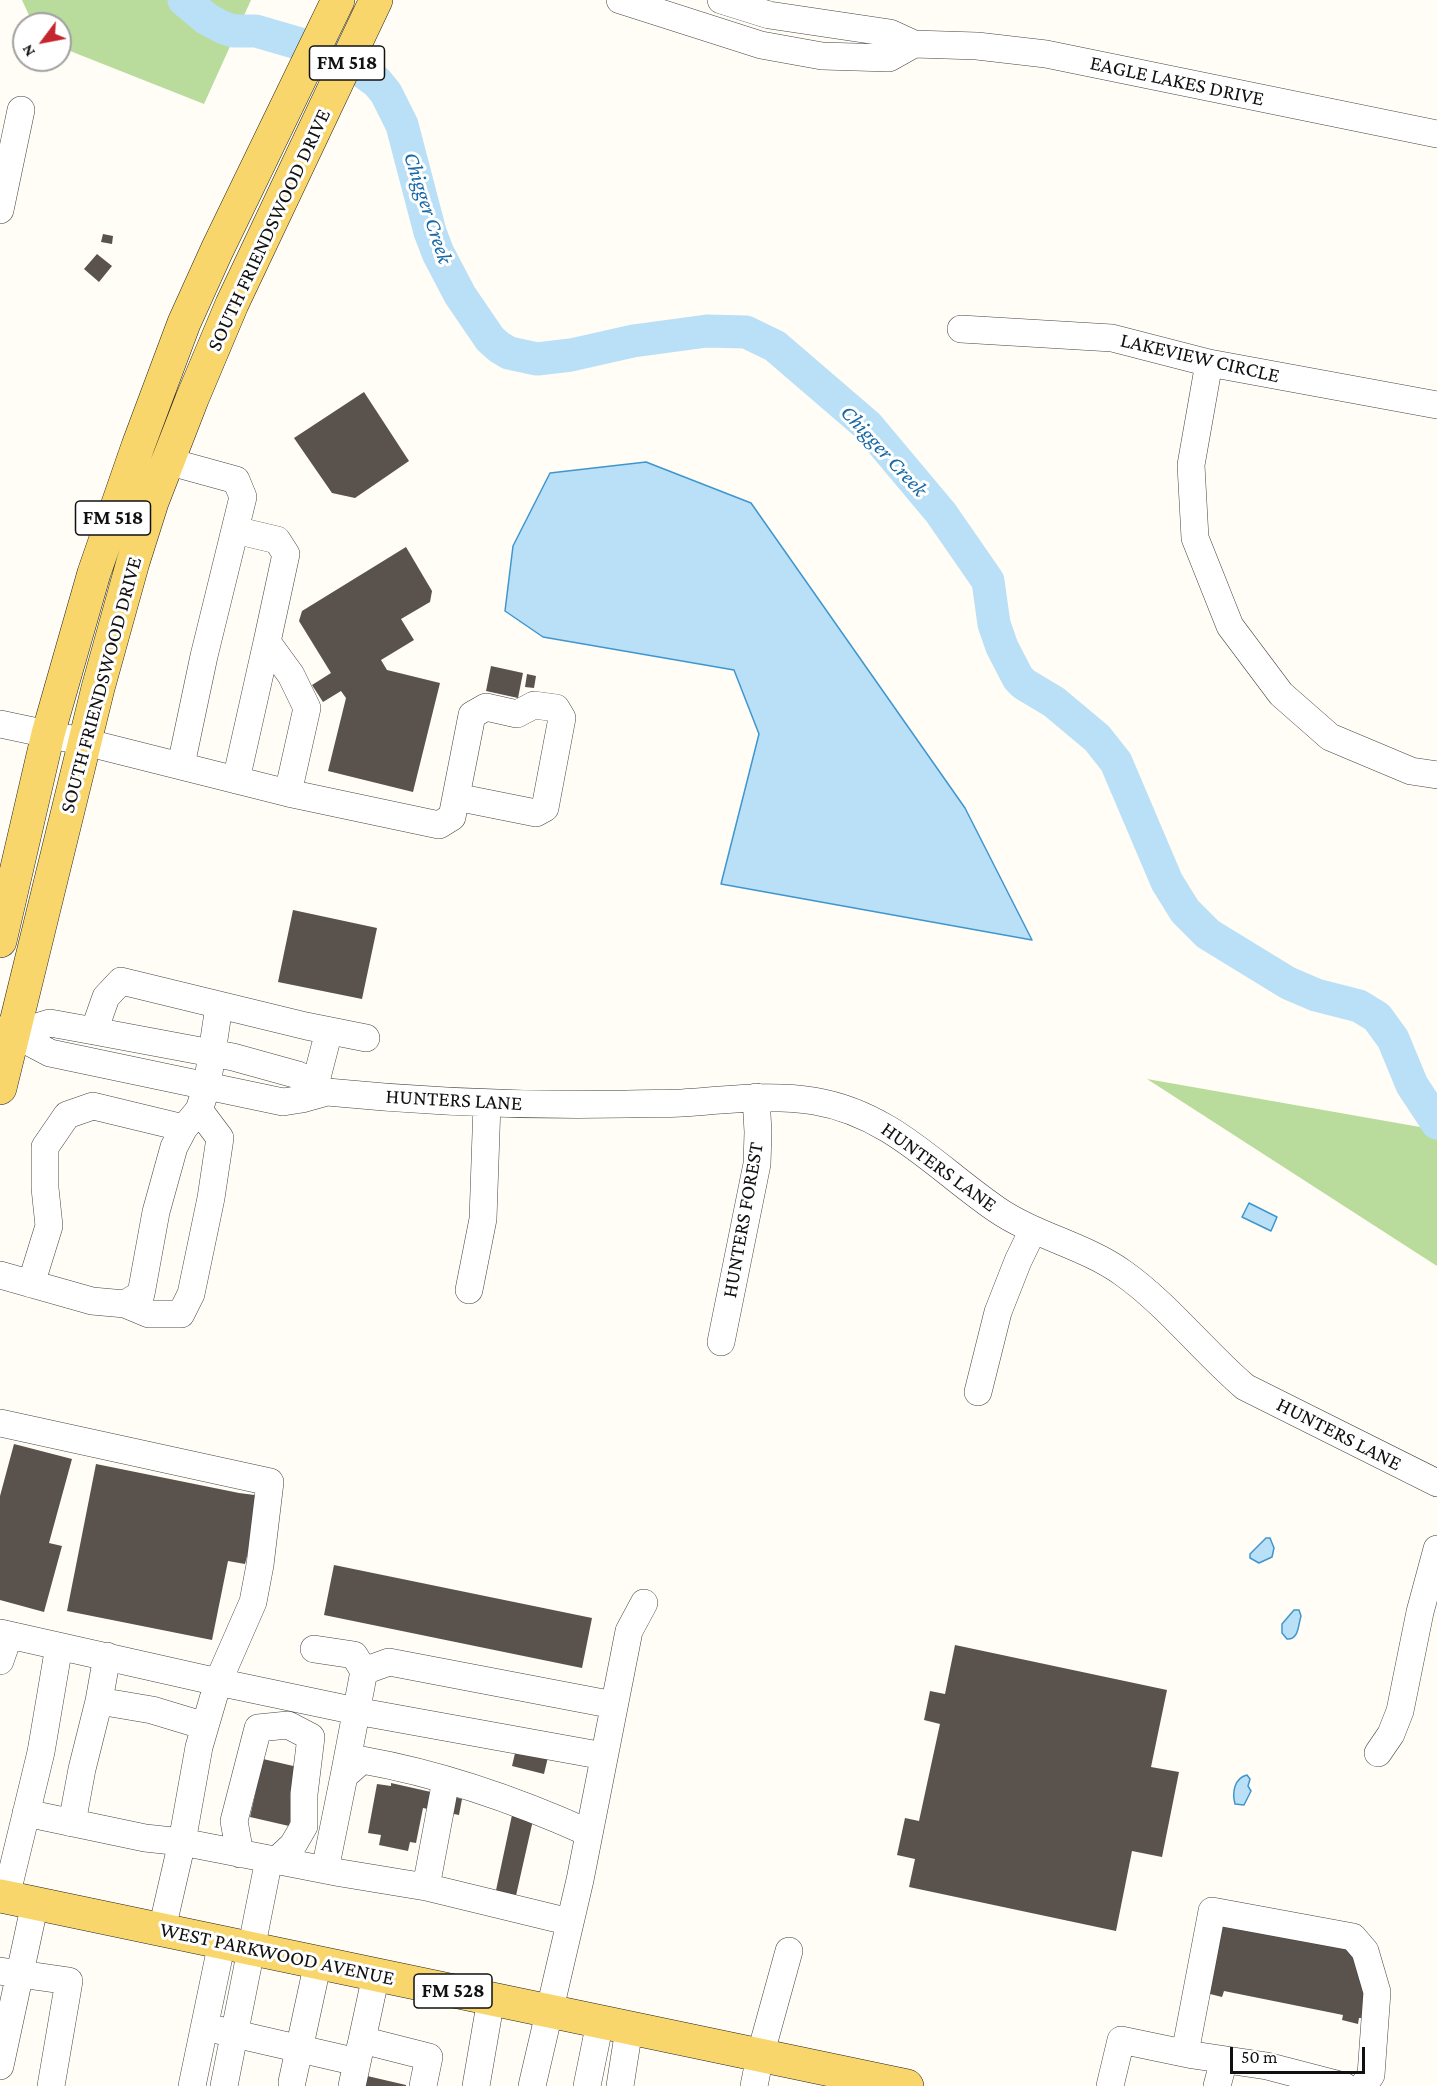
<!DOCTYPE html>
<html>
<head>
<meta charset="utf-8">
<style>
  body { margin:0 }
  #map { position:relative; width:1437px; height:2086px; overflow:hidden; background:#fffdf5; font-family:"Crimson Pro",serif }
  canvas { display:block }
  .north { position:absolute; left:12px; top:12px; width:60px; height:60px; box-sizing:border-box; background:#fff; border:2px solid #a0a0a0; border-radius:50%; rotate:238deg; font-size:16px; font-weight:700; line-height:24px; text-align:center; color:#111 }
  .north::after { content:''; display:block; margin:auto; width:21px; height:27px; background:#c4262e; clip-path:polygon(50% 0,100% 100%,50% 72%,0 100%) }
  .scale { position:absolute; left:1230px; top:2047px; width:135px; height:27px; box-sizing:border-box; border:3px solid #111; border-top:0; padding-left:8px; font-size:18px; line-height:21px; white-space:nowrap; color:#111; -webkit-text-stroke:4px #fff; paint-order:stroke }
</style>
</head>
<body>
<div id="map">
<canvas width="1437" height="2086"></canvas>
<div class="north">N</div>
<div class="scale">50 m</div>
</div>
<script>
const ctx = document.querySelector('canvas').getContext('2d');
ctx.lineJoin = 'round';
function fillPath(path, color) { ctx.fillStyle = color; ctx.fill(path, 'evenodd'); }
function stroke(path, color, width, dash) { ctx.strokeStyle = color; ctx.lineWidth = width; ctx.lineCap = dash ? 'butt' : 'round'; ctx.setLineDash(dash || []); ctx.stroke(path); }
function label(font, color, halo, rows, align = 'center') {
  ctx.font = font + ' "Crimson Pro",serif'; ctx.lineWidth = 6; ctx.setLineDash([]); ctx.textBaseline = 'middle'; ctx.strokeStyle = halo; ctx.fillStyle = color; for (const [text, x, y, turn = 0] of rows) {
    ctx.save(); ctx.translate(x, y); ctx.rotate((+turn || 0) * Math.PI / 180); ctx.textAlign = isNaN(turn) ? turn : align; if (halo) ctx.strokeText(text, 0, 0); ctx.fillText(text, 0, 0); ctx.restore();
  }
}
fillPath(new Path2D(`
  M22,0H251L204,104L60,47V24H33Z
  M1147,1079L1437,1130V1266Z`), '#b9dc9c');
const water = new Path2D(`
  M646,462L751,503L965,808L1032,940L721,884L759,734L734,670L543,637L505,611L513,546L550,473Z
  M1249,1203L1277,1217L1271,1231L1242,1217Z
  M1266,1538H1270L1274,1548L1272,1557L1259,1563L1250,1558V1554Z
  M1294,1610H1299L1301,1616C1298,1625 1299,1640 1287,1639L1282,1633V1624Z
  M1247,1775L1250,1779L1248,1786L1251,1791L1244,1805L1235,1804C1232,1793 1234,1778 1247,1775Z`);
fillPath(water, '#b9e0f7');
stroke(water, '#3f96cf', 1.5);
stroke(new Path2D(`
  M184,0L207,19L222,27L233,31H256L328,52L352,64L377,82L386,93L402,125L430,232L438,253L460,295L490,339L499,347L509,353L537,359L571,355L633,341L707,331L746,332L775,346L868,426L941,513L988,581L994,624L1002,647L1018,678L1024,684L1054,702L1097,738L1116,762L1167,882L1185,911L1208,934L1288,983L1316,995L1359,1006L1377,1017L1393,1039L1412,1085L1437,1123`), '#b9e0f7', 33);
fillPath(new Path2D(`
  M103,234L113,236L112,244L101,242Z
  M97,254L112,266L99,282L84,269Z
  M364,392L409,461L355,498L332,493L294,438Z
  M406,547L432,591L430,602L401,619L414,640L381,660L387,670L440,683L413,792L328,771L346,698L341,691L323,702L312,685L331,673L299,621L302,611Z
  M491,666L523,673L518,698L486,691Z
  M527,674L536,676L534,688L525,687Z
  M293,910L377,928L362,999L278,982Z
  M14,1444L72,1459L49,1543L62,1546L44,1612L0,1600V1496Z
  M96,1464L239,1493L262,1496L245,1564L228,1561L212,1640L67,1611Z
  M334,1565L592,1618L582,1668L324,1615Z
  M955,1645L1167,1690L1151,1767L1179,1772L1162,1857L1132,1851L1116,1931L909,1887L915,1859L897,1855L905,1818L919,1821L940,1724L924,1720L930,1691L945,1694Z
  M516,1749L548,1757L544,1774L512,1766Z
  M263,1759L302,1768L289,1826L250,1817Z
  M391,1783L462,1799L459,1815L423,1808L416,1843L410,1842L408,1851L379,1845L381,1835L368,1833L377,1784L391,1786Z
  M512,1815L533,1820L515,1900L495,1895Z
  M1220,1921L1351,1948L1369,1986L1362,2018H1359L1358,2024L1342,2020L1343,2015L1224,1991L1222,1997L1206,1993Z
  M363,2075L406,2085V2086H361Z`), '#5a524d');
const minor = new Path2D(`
  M620,0L761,45L822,56L889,58L914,44
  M721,0L769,15L890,33L914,44L977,46L1046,54L1437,134
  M0,210L21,110
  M961,329L1112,338L1209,363L1437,405
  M1209,363L1191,465L1195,538L1230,626L1281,694L1330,737L1411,771L1437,775
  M167,461L236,480L243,497L204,656L181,765
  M235,530L277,540L286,554L267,642L291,675L307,708L288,793
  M0,724L85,742L288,793L439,825L452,817L472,715L486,707L517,714L534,705L556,708L562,718L545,808L536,813L456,797
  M236,780L267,642
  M0,1030L14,1034L50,1053L283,1102L302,1099L327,1092C427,1102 526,1106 627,1104C645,1103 664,1104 682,1103C727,1100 770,1094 814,1101C891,1114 935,1167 996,1209C1035,1236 1086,1246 1123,1273C1168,1305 1203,1351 1245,1387L1437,1483
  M94,1031L106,997L121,981L306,1026L366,1038
  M14,1034L50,1023L94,1031L233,1057L298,1075L327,1092
  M315,1085L329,1031
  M0,1275L92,1301L125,1304L141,1294L156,1212L174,1147L184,1128L199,1110L207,1086L219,1006
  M31,1284L49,1226L45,1188V1147L67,1115L93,1106L184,1128
  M469,1290L483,1219L487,1104
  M125,1304L149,1314H181L191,1294L211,1198L220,1138L199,1110
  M721,1342L757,1164L758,1132L756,1097
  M978,1392L998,1312L1018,1261L1033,1230
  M0,1423L270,1482L260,1565L253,1602L218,1682L0,1633
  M314,1649L354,1655L364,1671
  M107,1656L99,1701L152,1710L205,1726
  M0,1661L9,1635
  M1378,1753L1391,1734L1400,1711L1420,1612L1437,1549
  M344,1776L364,1671L389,1662L614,1705
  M26,1813L145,1838L182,1842L162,1929
  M72,1823L82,1769L99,1701
  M240,1854L234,1821L258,1728L288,1725L311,1737L304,1794V1826L293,1845L277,1860
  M325,1870L344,1776L362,1760C441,1774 516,1800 589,1833
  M426,1887L446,1780
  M6,1897L41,1752L59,1646
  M570,1922L426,1887L341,1873L182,1842L199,1747L218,1682L356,1711L604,1756
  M0,1971L69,1981L51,2086
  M376,1975L362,2040L429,2057L423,2086
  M205,2027L357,2062
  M1185,2053L1212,1911L1353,1937L1365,1951L1377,1992L1371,2075L1363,2086
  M0,2066L35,1903
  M292,2082L318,1962
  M192,2086L222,1942
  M224,2086L269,1859
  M352,2086L361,2044
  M476,2086L491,1999
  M532,2086L580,1880L629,1631L644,1603
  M587,2086L600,2022
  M620,2086L629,2029
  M754,2086L760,2056L789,1951
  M1110,2086L1121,2040L1193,2055L1267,2066L1344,2086
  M1217,2086L1224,2060`);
const major = new Path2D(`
  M0,941L48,734L94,573L138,446L184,323L217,250L338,0
  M0,1088L98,688L133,562L152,502L192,399L232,304L376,0
  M0,1896L907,2086`);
stroke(minor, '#444', 28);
stroke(major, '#222', 34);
stroke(minor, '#fff', 27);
stroke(major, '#f9d66b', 33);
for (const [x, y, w] of [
  [347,63,75],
  [113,518,75],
  [453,1991,78]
]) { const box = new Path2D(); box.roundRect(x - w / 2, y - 17, w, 34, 4.5); ctx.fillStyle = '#fff'; ctx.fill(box); stroke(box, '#111', 1.5); }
label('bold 20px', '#111', null, [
  ["FM 518",347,63],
  ["FM 518",113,518],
  ["FM 528",453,1991]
]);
label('21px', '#111', '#fff', [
  ["EAGLE LAKES DRIVE",1177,81,12],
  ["SOUTH FRIENDSWOOD DRIVE",269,230,-65],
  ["LAKEVIEW CIRCLE",1200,358,13],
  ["SOUTH FRIENDSWOOD DRIVE",101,685,-75],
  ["HUNTERS LANE",454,1100,3],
  ["HUNTERS LANE",939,1167,36],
  ["HUNTERS FOREST",743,1220,-80],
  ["HUNTERS LANE",1339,1434,27],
  ["WEST PARKWOOD AVENUE",277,1954,12]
]);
label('italic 22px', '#1768a6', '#fff', [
  ["Chigger Creek",428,208,72],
  ["Chigger Creek",884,451,47]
]);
</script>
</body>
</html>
